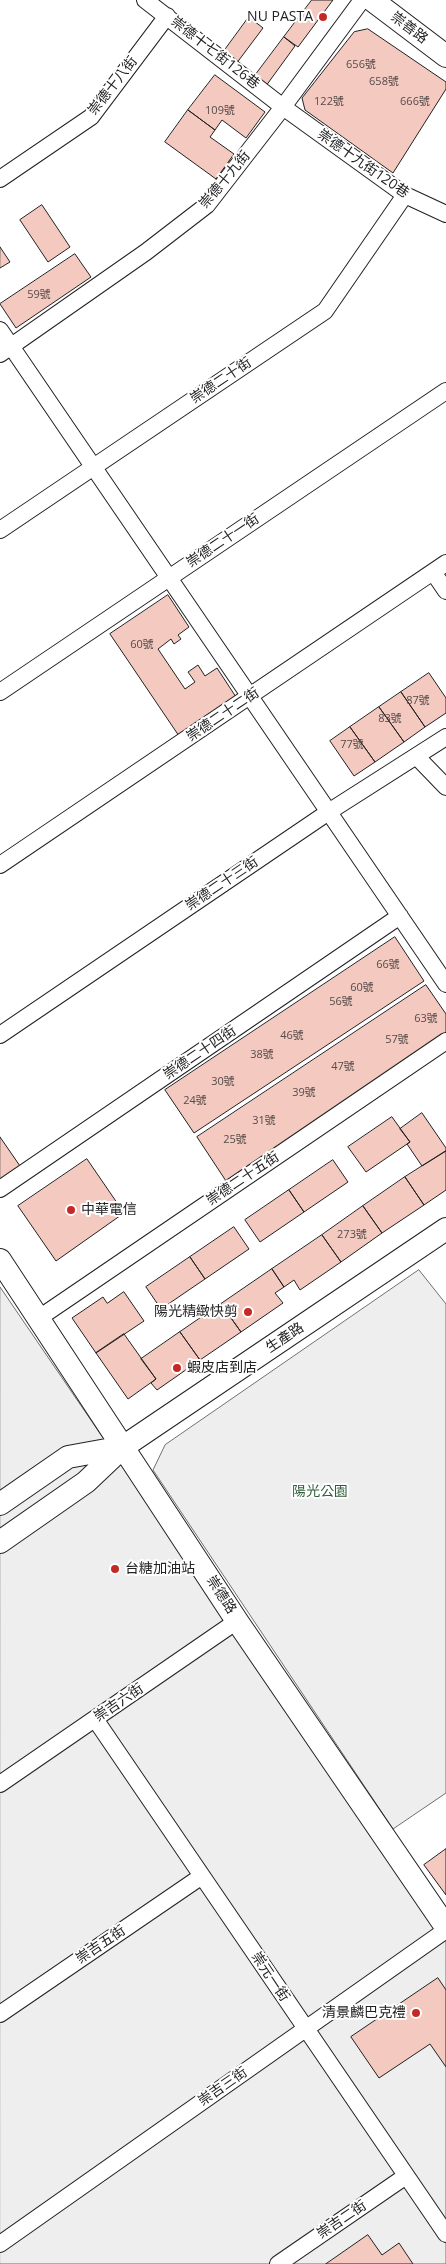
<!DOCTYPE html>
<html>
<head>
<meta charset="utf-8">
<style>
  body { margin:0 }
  canvas { display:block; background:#fff }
</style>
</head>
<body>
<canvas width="446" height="2264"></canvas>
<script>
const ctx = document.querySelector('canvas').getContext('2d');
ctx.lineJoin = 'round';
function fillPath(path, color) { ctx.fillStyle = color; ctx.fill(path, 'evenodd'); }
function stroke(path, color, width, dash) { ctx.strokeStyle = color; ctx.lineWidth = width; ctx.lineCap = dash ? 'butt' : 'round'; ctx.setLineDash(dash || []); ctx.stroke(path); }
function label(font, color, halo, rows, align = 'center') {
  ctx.font = font + ' "Open Sans","Noto Sans TC",sans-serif'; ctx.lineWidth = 4; ctx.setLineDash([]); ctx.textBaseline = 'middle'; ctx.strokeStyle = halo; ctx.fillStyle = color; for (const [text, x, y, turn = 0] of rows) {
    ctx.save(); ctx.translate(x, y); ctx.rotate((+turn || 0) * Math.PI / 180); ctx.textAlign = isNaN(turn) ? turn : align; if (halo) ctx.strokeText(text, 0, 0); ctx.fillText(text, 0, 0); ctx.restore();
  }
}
const green = new Path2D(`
  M419,1270L446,1304V1793L393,1829L153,1470L165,1445Z
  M0,1287L446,1940V2264H0Z`);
fillPath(green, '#eee');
stroke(green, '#6f6f6f', 1);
const building = new Path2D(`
  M312,0H333L298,47L284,37Z
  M249,17L263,28L233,68L219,58Z
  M368,29L446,82V89L393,173L305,110L302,98L354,32Z
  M284,37L295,46L263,90L251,81Z
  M215,75L265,112L246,138L222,120L215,130L188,110Z
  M188,110L215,130L210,137L234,154L216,179L165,142Z
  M42,205L70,247L48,262L20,220Z
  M0,247L10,262L0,268Z
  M75,254L91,277L16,328L0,304Z
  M168,595L189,627L178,635L181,639L174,644L171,639L158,649L185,689L195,682L188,672L198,665L205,676L217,668L236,697L179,736L110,634Z
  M429,673L446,698V713L425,727L401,692Z
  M401,692L425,727L404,742L379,707Z
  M379,707L404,742L375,762L350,727Z
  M350,727L375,762L354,776L330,741Z
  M395,937L424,981L194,1133L165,1090Z
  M426,985L446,1014V1034L226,1181L197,1137Z
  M422,1113L446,1148V1151L422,1166L407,1144L410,1142L400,1129Z
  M392,1117L410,1142L366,1172L348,1147Z
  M0,1137L20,1166L0,1181Z
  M446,1151V1190L424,1205L405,1177Z
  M87,1159L124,1213L56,1261L18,1206Z
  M333,1160L348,1182L304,1212L289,1190Z
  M405,1177L424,1205L382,1233L363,1206Z
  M289,1190L304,1212L260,1242L245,1220Z
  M363,1206L382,1233L341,1262L322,1235Z
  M234,1227L249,1249L205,1279L190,1257Z
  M322,1235L341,1262L300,1290L294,1280L284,1287L272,1269Z
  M190,1257L205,1279L161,1309L146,1287Z
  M272,1269L284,1287L275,1293L283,1303L241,1332L221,1304Z
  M124,1292L144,1321L96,1353L72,1318L103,1297L107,1303Z
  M221,1304L241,1332L200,1360L180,1332Z
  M180,1332L200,1360L157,1390L151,1383L156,1379L141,1359Z
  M124,1334L156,1379L128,1399L96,1353Z
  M446,1849V1895L424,1865Z
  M438,1978L446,1990V2067L430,2044L379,2078L351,2037Z
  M368,2235L382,2255L399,2243L413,2264H326Z`);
fillPath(building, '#f3c9c0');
stroke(building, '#222', 1);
const street = new Path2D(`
  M145,0L283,107L405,195L446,214
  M0,179L91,117L167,16
  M0,330L446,984
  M0,354L146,252L207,205L283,107L362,0
  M0,530L325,311L405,195
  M433,572L446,591
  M0,692L446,391
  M417,757L446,787
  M0,865L446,563
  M0,1035L330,811L446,737
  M0,1189L400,916
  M39,1318L446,1041
  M95,1719L446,2234
  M0,1784L237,1621
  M0,2014L202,1876
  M0,2244L446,1930
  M278,2264L406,2176`);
const secondary = new Path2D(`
  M372,0L446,56
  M0,1260L237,1621L446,1927
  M0,1504L68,1457L123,1447
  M0,1542L86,1482L123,1447L446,1229`);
stroke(street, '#222', 18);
stroke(secondary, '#222', 24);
stroke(street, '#fff', 16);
stroke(secondary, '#fff', 22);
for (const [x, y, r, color] of [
  [323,17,5,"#c62828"],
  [71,1210,5,"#c62828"],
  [248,1312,5,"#c62828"],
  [177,1368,5,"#c62828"],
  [115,1569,5,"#c62828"],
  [416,2013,5,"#c62828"]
]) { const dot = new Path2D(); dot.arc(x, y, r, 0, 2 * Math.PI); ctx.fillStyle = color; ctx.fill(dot); stroke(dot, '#fff', 2); }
label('11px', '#564c4a', null, [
  ["656號",361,65],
  ["658號",384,82],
  ["122號",329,102],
  ["666號",415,102],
  ["109號",220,111],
  ["59號",39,295],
  ["60號",142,645],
  ["87號",418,701],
  ["83號",390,719],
  ["77號",352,745],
  ["66號",388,965],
  ["60號",362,988],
  ["56號",341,1002],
  ["63號",426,1019],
  ["46號",292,1036],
  ["57號",397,1040],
  ["38號",262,1055],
  ["47號",343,1067],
  ["30號",223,1082],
  ["39號",304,1093],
  ["24號",195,1101],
  ["31號",264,1121],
  ["25號",235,1140],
  ["273號",352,1235]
]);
label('14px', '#222', '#fff', [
  ["NU PASTA",313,17],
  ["中華電信",81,1210,"left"],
  ["陽光精緻快剪",238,1312],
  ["蝦皮店到店",187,1368,"left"],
  ["台糖加油站",125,1569,"left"],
  ["清景麟巴克禮",406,2013]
], 'right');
label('14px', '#222', '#fff', [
  ["崇善路",409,28,37],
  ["崇德十七街126巷",215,53,38],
  ["崇德十八街",113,86,-52],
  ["崇德十九街120巷",363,164,35],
  ["崇德十九街",225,180,-50],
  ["崇德二十街",221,381,-34],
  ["崇德二十一街",223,541,-34],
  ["崇德二十二街",223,715,-34],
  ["崇德二十三街",222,884,-34],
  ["崇德二十四街",200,1053,-34],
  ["崇德二十五街",243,1179,-34],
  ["生產路",285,1338,-34],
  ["崇德路",221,1595,57],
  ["崇吉六街",119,1703,-34],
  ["崇吉五街",101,1945,-34],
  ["崇元一街",270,1977,56],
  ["崇吉三街",223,2087,-35],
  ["崇吉二街",342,2220,-34]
]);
label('14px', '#2f5e38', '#fff', [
  ["陽光公園",320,1492]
]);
</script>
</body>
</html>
